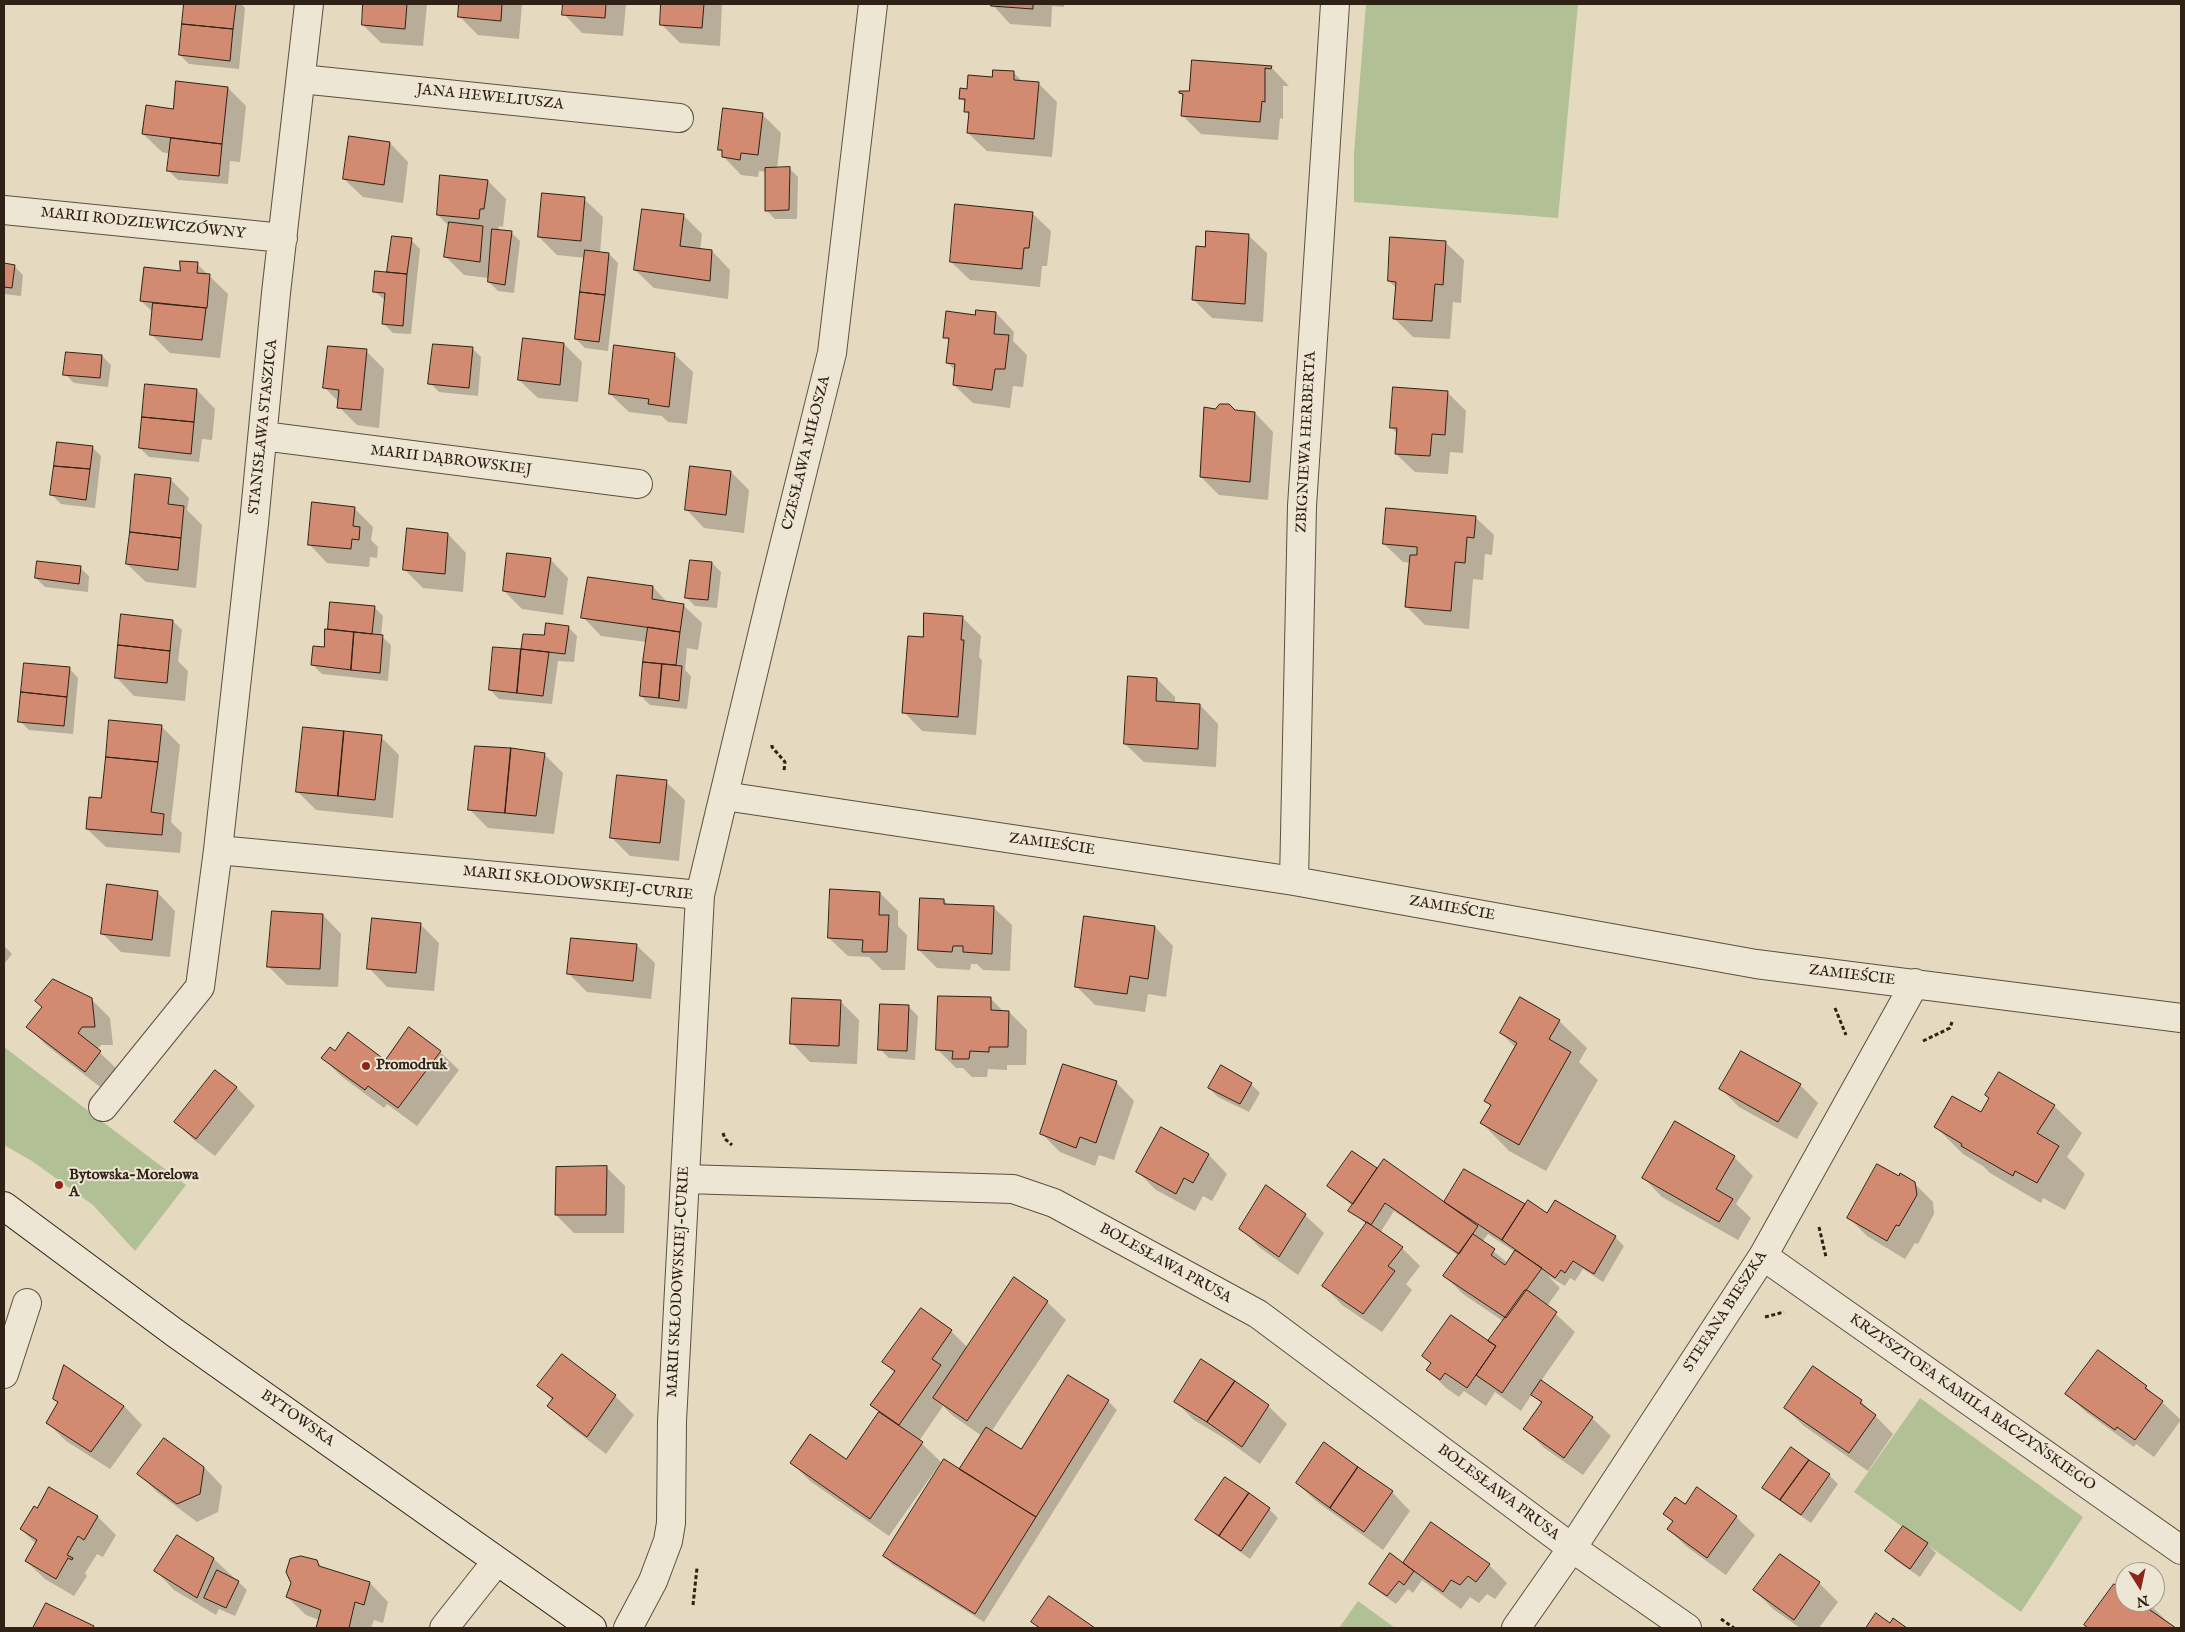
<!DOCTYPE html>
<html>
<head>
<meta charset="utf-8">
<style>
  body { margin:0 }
  #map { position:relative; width:2185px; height:1632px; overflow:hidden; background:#e5d9bf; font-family:"IM FELL English",serif }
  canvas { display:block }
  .frame { position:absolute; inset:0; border:5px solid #302116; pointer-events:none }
  .north { position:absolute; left:2115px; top:1562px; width:50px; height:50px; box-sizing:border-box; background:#eee6d5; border:1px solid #a29789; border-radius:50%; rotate:170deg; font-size:14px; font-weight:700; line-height:20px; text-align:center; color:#302116 }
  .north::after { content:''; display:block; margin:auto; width:18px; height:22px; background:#8f2418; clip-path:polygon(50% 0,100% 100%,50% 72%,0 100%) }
</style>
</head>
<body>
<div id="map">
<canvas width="2185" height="1632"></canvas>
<div class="frame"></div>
<div class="north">N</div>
</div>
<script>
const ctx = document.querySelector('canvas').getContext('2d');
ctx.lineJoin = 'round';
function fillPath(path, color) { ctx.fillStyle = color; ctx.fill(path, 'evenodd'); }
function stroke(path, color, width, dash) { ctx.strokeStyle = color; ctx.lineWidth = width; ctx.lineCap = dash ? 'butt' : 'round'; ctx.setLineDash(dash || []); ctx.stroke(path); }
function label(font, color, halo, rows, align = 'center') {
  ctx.font = font + ' "IM FELL English",serif'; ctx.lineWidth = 4; ctx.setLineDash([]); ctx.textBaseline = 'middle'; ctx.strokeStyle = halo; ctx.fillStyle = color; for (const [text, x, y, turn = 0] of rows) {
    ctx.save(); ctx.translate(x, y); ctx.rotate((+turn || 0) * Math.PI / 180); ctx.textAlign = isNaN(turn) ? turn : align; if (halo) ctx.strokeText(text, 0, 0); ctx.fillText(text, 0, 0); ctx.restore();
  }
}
fillPath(new Path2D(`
  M1366,4H1578L1558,218L1354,202V153Z
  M4,1047L186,1185L135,1251L93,1205L32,1161L4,1145Z
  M1920,1398L2083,1517L2021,1612L1854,1492Z
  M1358,1601L1395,1628H1339Z`), '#b1c095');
fillPath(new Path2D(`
  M185,4H241L245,8L239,69L189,64L180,55Z
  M365,4H427L423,46L381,43L363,25Z
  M460,4H522L519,39L478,35L459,16Z
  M565,4H626L623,36L582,33L564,14Z
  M662,4H722L720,46L680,43L661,24Z
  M992,4H1064V7L1052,6L1051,27L1010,24Z
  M1193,61L1271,67L1289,86H1283V119L1280,118L1278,140L1201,134L1182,115L1184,97L1180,93L1190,92Z
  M1014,73L1023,82L1038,83L1057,102L1052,157L987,151L968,133L970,116L965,111L966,104L961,98L968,90L993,79Z
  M228,88L246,106L240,162L230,161L228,184L178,180L169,171L171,154L162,152L143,134L175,110Z
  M762,114L781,133L777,169L789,168L798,177L797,219H775L766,210L767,172L759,171L758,177L741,175L723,156V153L719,149Z
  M350,137L390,143L408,162L403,203L363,197L344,179Z
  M488,181L506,199L503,227L499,226L498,231L511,232L520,241L514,293L498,291L489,282V278L464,275L446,257L449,226L438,215Z
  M584,199L603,217L600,253L609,254L618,263L608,351L585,348L576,339L586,258L557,255L539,237Z
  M1032,213L1051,231L1047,266H1042L1040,287L970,280L951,262Z
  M684,216L702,234L700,250L712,251L730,270L728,299L654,288L635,270Z
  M1248,235L1267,253L1263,322L1212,318L1194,300L1206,248Z
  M393,237L411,240L420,249L411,334L393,333L384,324L386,301L375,292L388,273Z
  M1445,242L1464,260L1461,303L1453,302L1450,339L1413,337L1395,319L1396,288L1389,281Z
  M197,264L228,294L220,358L170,353L151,334L154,313L141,301L181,272Z
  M4,265L14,266L23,275L21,296L4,294Z
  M996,313L1014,332L1013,341L1027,355L1023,387L1013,386L1010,408L973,403L954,385L956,371L947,362L950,342L945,337Z
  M524,340L564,344L582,362L578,402L538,398L519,380Z
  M472,348L481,357L478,396L439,392L430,383Z
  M366,351L384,369L379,428L357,425L339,407V402L324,387Z
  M674,354L693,372L687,424L668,422L662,416L629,412L610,394Z
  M102,356L111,365L108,387L74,383L65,374Z
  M197,390L215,409L212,440L202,439L199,462L149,457L140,448Z
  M1447,392L1466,411L1463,453L1450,452L1448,474L1415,472L1396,454L1398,434L1391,428Z
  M1234,411L1255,413L1273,432L1268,500L1219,495L1201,477Z
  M92,447L101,456L95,508L61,504L52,495Z
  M731,472L749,490L744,533L704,528L686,509Z
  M170,479L189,498L187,510L202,525L196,588L146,582L127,564Z
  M354,508L373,527L371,540L378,547L377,558L370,557L369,567L327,563L309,544Z
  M1475,517L1494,535L1492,555L1485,554L1483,580L1473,579L1469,629L1425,625L1407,607L1411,563L1403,562L1384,544Z
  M448,534L466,553L463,592L423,588L404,569Z
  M550,559L568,578L563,615L522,609L504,591Z
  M712,563L721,572L717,608L695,606L686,597Z
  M80,568L89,576L88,592L45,587L36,578Z
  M653,587L668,603L683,605L702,623L698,650L687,648L685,670L691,676L687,709L650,705L641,696L647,642L601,636L583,617Z
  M331,603L374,607L383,616L381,636L391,645L388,681L322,674L313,665L325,648Z
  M962,617L981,636L979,657L982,660L976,735L922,731L904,712L924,639Z
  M173,621L182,630L178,661L188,671L185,701L134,696L116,677Z
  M568,627L577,636L574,662L558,661L552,704L499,699L490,690L522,651L546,637Z
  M70,669L78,678L73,734L29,730L20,721Z
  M1157,679L1175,697V704L1200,705L1218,724L1216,767L1144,762L1125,744Z
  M161,726L180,745L171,822L182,833L180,853L106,847L87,829L102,800Z
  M381,737L399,755L393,818L316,810L297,791Z
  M545,755L563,773L554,834L488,828L469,809Z
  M666,782L685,800L679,861L630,856L612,838Z
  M157,892L175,911L170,957L121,952L103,934Z
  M880,893L898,911V926L907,935L905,970H882L869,957L848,956L829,938Z
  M944,900L948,905L993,907L1012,925L1010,971L983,970L977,964H971L970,970L937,968L919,950Z
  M323,915L341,934L338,987L287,985L269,967Z
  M420,924L439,943L434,991L387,987L369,968Z
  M1155,927L1173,946L1166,997L1148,994L1145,1012L1095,1005L1076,986Z
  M636,945L655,963L651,999L587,992L569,974Z
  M4,946L12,954L4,964Z
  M91,999L110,1018L113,1045H101L97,1050L118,1070L104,1090L46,1045L28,1027Z
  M991,999L1004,1012H1009L1027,1030L1026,1065H1007V1070L988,1069L987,1077H972L963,1068H956L938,1050Z
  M841,1002L859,1020L857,1064L810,1062L792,1043Z
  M909,1007L918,1016L915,1060L889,1058L880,1049Z
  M1559,1021L1587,1048L1579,1062L1598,1080L1546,1171L1509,1151L1482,1123L1491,1106L1486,1101L1516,1048L1501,1033Z
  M440,1052L459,1070L417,1126L387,1104L384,1108L341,1076L323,1058L335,1053L385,1062Z
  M215,1071L237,1088L255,1106L215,1156L194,1140L176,1122Z
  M1116,1082L1134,1101L1114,1160L1099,1155L1095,1166L1060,1152L1042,1134Z
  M1251,1084L1260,1093L1249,1112L1218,1097L1209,1088Z
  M1800,1085L1818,1103L1797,1139L1739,1107L1721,1089Z
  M2054,1106L2082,1133L2067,1157L2085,1174L2065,1210L2043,1198L2041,1203L1990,1173L1983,1166L1963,1154L1936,1127Z
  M1161,1129L1209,1155L1227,1174L1212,1201L1203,1196L1195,1211L1156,1190L1138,1172Z
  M1352,1152L1378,1170L1444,1204L1465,1170L1525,1206L1547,1215L1615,1237L1624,1246L1603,1282L1583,1269L1575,1281L1570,1278L1565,1286L1548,1276L1560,1288L1547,1306L1575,1332L1541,1381L1592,1418L1611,1436L1583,1475L1543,1447L1525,1428L1542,1404L1532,1394L1521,1411L1495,1392L1486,1406L1464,1391L1459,1397L1446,1388L1428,1370L1431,1364L1424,1356L1488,1342L1503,1321L1463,1294L1445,1276L1459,1256L1394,1211L1380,1233L1402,1248L1420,1266L1406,1284L1412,1290L1382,1332L1342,1305L1324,1286L1366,1224L1350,1210L1353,1206L1328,1186ZM1488,1234L1515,1252L1508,1263L1482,1242Z
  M1734,1157L1753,1176L1736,1204L1751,1218L1738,1240L1662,1197L1644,1178Z
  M607,1168L625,1186L624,1233H574L556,1215Z
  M1899,1178L1914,1183L1933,1202L1934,1214L1918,1244L1915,1243L1905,1259L1867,1236L1849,1218Z
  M1267,1187L1305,1215L1324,1233L1298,1275L1259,1247L1241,1228Z
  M1047,1302L1066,1320L991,1432L1022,1451L1069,1377L1108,1401L1117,1410L984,1622L893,1565L884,1556L960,1471L982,1436L953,1416L943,1406L919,1441L942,1463L941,1462L889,1536L810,1481L792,1463L846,1460L880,1413L872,1405L895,1373L884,1362L921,1309L951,1331L968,1348Z
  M562,1356L615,1396L634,1415L606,1454L567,1424L549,1406L553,1401L539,1386Z
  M2146,1387L2181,1420L2154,1457L2136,1444L2134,1447L2086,1412L2067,1394Z
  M54,1399L124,1406L142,1425L110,1469L66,1441L47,1422L59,1403Z
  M1861,1401L1893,1434L1868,1471L1804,1426L1785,1408Z
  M1176,1402L1268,1406L1287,1424L1260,1464L1227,1440L1194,1420Z
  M1791,1448L1829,1475L1838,1484L1811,1523L1773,1496L1764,1487Z
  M204,1467L222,1486L218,1512L197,1522L157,1492L139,1474Z
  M1225,1479L1269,1509L1278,1518L1250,1559L1206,1528L1197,1519Z
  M1297,1483L1392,1492L1410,1511L1383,1550L1316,1501Z
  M50,1488L98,1517L116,1535L103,1557L97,1554L85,1573L87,1576L74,1596L45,1579L26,1561L36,1544L21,1529L38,1510Z
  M1697,1489L1736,1517L1755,1535L1726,1575L1687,1547L1668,1529L1673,1522L1665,1514L1685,1506Z
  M178,1536L214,1559L247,1590L235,1616L219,1609L216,1615L174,1590L156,1571Z
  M1927,1544L1936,1553L1920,1577L1895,1560L1887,1551Z
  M1780,1555L1819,1583L1838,1602L1819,1628H1800L1773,1609L1754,1590Z
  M316,1561L323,1568L370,1583L388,1602L383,1623L374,1620L371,1628H317L319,1620L306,1615L287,1597Z
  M1403,1564L1489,1565L1507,1583L1495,1599L1487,1594L1479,1603L1470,1597L1461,1609L1422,1580L1413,1593L1408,1589L1396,1604L1379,1592L1370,1584Z
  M2125,1593V1602H2147L2174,1628H2088L2086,1625Z
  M1049,1597L1092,1628H1039L1032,1622Z
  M47,1604L93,1627L94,1628H34Z`), '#0003');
const building = new Path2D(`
  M184,4H236L233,29L182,24Z
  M363,4H407L405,29L362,25Z
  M459,4H502L501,21L458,17Z
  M563,4H606L605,18L562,15Z
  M661,4H704L702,28L660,25Z
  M991,4H1033V9L991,6Z
  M182,24L233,29L230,61L179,55Z
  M1192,60L1272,66L1271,69L1265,68V102L1262,101L1260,122L1181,116L1183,94L1179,93V91H1189Z
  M993,70L1014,71V80L1039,82L1034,139L967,133L969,112H964L965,99H959L960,88L967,89L968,75L992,77Z
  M176,81L228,87L222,144L142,134L146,105L173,109Z
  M723,108L763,113L758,155L741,153L740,160L722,157V150H718Z
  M349,136L390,142L384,185L343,179Z
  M171,138L222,144L219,176L167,171Z
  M790,167L789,210L765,211V168Z
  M440,175L488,180L484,209H480L479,219L437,215Z
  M542,193L585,197L581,241L538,237Z
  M955,204L1033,212L1029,248H1024L1022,269L950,262Z
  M642,209L684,214L680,246L712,250L710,281L634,270Z
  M449,222L483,226L480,262L444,257Z
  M492,229L512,231L505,285L488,282Z
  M1206,231L1249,234L1245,304L1192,300L1196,246L1205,247Z
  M392,236L412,238L407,274L387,272Z
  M1390,237L1446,241L1443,285L1435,284L1432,321L1393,319L1396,282L1388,281Z
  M585,250L609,253L605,295L580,292Z
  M180,261L198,262L197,273L210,274L207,308L140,301L144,267L180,271Z
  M4,263L15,265L12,288L4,287Z
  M375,271L407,274L403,326L382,324L385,293L373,292Z
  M580,292L605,295L599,342L575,339Z
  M153,303L206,308L202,340L150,335Z
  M976,310L996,312L994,334L1009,335L1005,369H995L992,390L953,385L955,364L946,363L949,338H943L946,311L975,315Z
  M523,338L564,343L560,385L518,380Z
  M433,344L473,347L469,388L428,384Z
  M614,345L675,353L669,407L648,404L649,399L609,394Z
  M328,346L367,349L361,410L337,408L339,390L323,388Z
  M66,352L102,355L100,378L63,375Z
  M145,384L197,389L194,422L142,417Z
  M1393,387L1448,391L1445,435L1432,434L1430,456L1395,454L1397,428H1390Z
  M1220,404H1229L1235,410L1255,412L1250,482L1200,477L1204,407L1215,409Z
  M142,417L194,422L191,454L139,448Z
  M57,442L93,446L90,469L54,466Z
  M54,466L90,469L86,500L50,495Z
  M690,466L731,471L726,515L685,510Z
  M135,474L171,478L168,504L184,506L181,538L130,532Z
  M312,502L355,507L353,526L360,527L359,540L352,539L351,549L308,545Z
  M1386,508L1476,516L1474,538L1467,537L1465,563L1455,562L1451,611L1405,607L1410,555H1417V547L1383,544Z
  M407,528L448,533L445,574L403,570Z
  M130,532L181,538L178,570L126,564Z
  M507,553L551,558L545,597L503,591Z
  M690,560L712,562L708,600L685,598Z
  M37,561L81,566L79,584L35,578Z
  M588,577L653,586L652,599L684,604L680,632L581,618Z
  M330,602L375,606L372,634L328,629Z
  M924,613L963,616L961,640H964L958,717L902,713L908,636L923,637Z
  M121,614L173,620L170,651L118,645Z
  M546,623L569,626L565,654L521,649L523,634L544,635Z
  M648,627L680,632L676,665L643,662Z
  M325,629L354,632L351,670L311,665L313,646L324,647Z
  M354,632L383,635L380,673L351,670Z
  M118,645L170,651L167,683L115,678Z
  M493,647L521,649L517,693L489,690Z
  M521,649L549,652L543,696L517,693Z
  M643,662L662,664L659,698L640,696Z
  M24,663L70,667L67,697L21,692Z
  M662,664L682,666L679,701L659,698Z
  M1128,676L1157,678L1156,701L1200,704L1198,749L1124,744Z
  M21,692L67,697L64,726L18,722Z
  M109,720L162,725L158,762L106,757Z
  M303,727L344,731L338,796L296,792Z
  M344,731L382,735L375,800L338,796Z
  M475,746L511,748L505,813L468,810Z
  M511,748L545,753L536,816L505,813Z
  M106,757L158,762L151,812L164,814L162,835L86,829L89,797L101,798Z
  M617,775L667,780L660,843L610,838Z
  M107,884L158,891L152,940L101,934Z
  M830,889L880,892L879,915H889L887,952H862L863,940L828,938Z
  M920,898L944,899V904L994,906L992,954L963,952V946H953L952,952L918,950Z
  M272,911L323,914L320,969L267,967Z
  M1084,916L1155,926L1148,979L1130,976L1127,994L1075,987Z
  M372,918L421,923L416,973L367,969Z
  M571,938L637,944L633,981L567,974Z
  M53,979L92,998L95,1027H82L78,1033L101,1051L85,1072L26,1027L42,1007L35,1001Z
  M938,996L991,997V1010L1009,1011L1008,1047H989V1052L970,1051L969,1059H952L953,1051L936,1050Z
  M1520,997L1560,1020L1549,1039L1571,1052L1519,1145L1480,1123L1491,1105L1484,1101L1517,1043L1500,1033Z
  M792,998L841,1000L839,1046L790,1044Z
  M880,1004L909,1005L907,1051L878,1050Z
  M409,1027L441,1051L398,1108L368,1086L365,1090L321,1058L330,1047L335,1051L348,1032L385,1060Z
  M1741,1051L1801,1084L1778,1122L1719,1089Z
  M1063,1064L1117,1081L1096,1143L1080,1137L1076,1148L1040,1134Z
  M1221,1065L1252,1083L1240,1104L1208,1088Z
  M215,1070L237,1087L196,1139L174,1122Z
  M1999,1072L2055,1105L2037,1133L2059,1146L2037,1183L2015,1171L2013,1176L1961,1146L1962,1144L1934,1127L1952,1096L1981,1112L1989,1098L1985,1095Z
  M1675,1121L1735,1156L1716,1189L1733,1199L1719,1222L1642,1178Z
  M1161,1127L1209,1154L1193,1183L1184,1178L1176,1194L1136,1172Z
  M1352,1151L1377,1168L1353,1204L1327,1186Z
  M1384,1159L1478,1226L1459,1254L1385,1203L1371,1225L1348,1211Z
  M1877,1164L1899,1176L1900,1173L1915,1182L1917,1195L1899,1226L1896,1225L1887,1241L1847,1218Z
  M607,1166L606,1215H555L556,1167Z
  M1464,1169L1525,1204L1502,1240L1444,1202Z
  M1266,1185L1306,1214L1279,1257L1239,1229Z
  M1528,1200L1547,1213L1555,1200L1616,1236L1594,1274L1573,1261L1565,1273L1561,1270L1555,1278L1502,1240Z
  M1367,1222L1403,1247L1388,1266L1395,1271L1363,1314L1322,1286Z
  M1473,1234L1495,1249L1491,1255L1505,1265L1515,1250L1542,1268L1506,1318L1443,1276Z
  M1014,1277L1048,1301L967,1421L933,1398Z
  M1525,1290H1527L1557,1312L1502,1393L1476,1375L1496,1346L1488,1341Z
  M921,1308L952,1330L932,1359L941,1365L899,1425L870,1405L895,1371L882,1362Z
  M1451,1315L1496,1346L1467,1388L1445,1373L1440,1380L1426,1370L1431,1363L1422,1356Z
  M2098,1350L2147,1386L2145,1388L2163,1401L2135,1440L2117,1427L2115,1430L2065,1394Z
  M562,1354L616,1395L587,1437L547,1406L553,1398L537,1386Z
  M1201,1359L1235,1381L1207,1422L1174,1402Z
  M64,1365L124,1406L91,1452L46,1423L58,1402L53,1399Z
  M1813,1366L1862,1400L1860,1403L1876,1415L1849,1453L1784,1408Z
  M1068,1375L1109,1400L1036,1517L959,1469L986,1427L1021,1449Z
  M1541,1380L1593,1417L1564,1458L1523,1429L1542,1402L1531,1395Z
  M1235,1381L1269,1405L1242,1447L1207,1422Z
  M879,1412L923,1442L870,1519L790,1463L810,1434L846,1459Z
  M164,1438L204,1467L200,1494L177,1504L137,1474Z
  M1324,1442L1358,1467L1330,1508L1296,1483Z
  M1791,1447L1809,1460L1780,1500L1762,1488Z
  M944,1459L1036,1517L975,1614L883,1556Z
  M1809,1460L1830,1474L1801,1515L1780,1500Z
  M1358,1467L1393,1491L1364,1532L1330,1508Z
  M1225,1477L1249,1493L1219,1536L1195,1520Z
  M49,1487L98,1516L84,1540L78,1536L67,1555L73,1558L72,1560L68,1558L56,1579L25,1561L37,1540L20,1529L34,1506L37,1508Z
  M1697,1487L1737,1516L1707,1558L1667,1529L1673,1521L1663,1514L1675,1497L1685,1504Z
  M1249,1493L1270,1508L1241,1551L1219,1536Z
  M1431,1522L1490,1564L1476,1582L1468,1576L1460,1585L1451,1580L1443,1592L1403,1563Z
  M1903,1526L1928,1543L1910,1569L1885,1551Z
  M177,1535L214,1558L197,1598L154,1571Z
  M1390,1553L1414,1571L1404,1585L1399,1581L1387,1596L1369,1584Z
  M1780,1554L1820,1582L1794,1620L1753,1590Z
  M301,1556L317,1560L319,1566L370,1582L364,1605L355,1602L349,1628H316L321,1610L286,1597L291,1583L286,1572L290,1559Z
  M217,1570L239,1581L226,1608L204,1598Z
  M2114,1584L2125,1592V1602H2149L2154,1605L2150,1610L2176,1628H2088L2084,1625Z
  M1049,1596L1095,1628H1040L1031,1622Z
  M46,1603L94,1626L93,1628H33Z
  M1876,1613L1890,1623L1893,1618L1907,1628H1866Z`);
fillPath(building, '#d28a70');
stroke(building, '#302116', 1);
const street = new Path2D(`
  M301,79L679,118
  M4,210L283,238
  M263,436L638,484
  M724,796L1294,881L1756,964L2181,1018
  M218,850L700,895L672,1421L671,1523L668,1541L653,1581L628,1628
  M1294,881L1302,506L1335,4
  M700,895L772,594L832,353L873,4
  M103,1107L200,987L218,850L254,523L276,293L309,4
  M685,1179L1013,1189L1054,1203L1258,1314L1572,1548L1687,1628
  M1763,1256L2181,1550
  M4,1374L27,1303
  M444,1628L497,1561
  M1516,1628L1572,1548L1763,1256L1915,983`);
const secondary = new Path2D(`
  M4,1206L175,1333L592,1628`);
stroke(street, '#5d4f40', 30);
stroke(secondary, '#302116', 30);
stroke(new Path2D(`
  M772,745V747L785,762L784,771
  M1835,1008L1846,1035
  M1923,1041L1950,1028L1952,1022
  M723,1133L725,1139L732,1145
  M1819,1227L1826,1257
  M1765,1317L1784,1312
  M693,1605L697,1568
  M1721,1619L1734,1628`), '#302116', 3, [4, 2.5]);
stroke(street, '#eee6d5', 28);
stroke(secondary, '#eee6d5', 28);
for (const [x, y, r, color] of [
  [366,1066,5,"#8f2418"],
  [59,1185,5,"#8f2418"]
]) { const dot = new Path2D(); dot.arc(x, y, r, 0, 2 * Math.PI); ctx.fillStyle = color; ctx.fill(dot); stroke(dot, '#eee6d5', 2); }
label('15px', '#302116', '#eee6d5', [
  ["JANA HEWELIUSZA",490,98,6],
  ["MARII RODZIEWICZÓWNY",143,224,6],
  ["STANISŁAWA STASZICA",264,427,-84],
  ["ZBIGNIEWA HERBERTA",1307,442,-87],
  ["CZESŁAWA MIŁOSZA",807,453,-76],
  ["MARII DĄBROWSKIEJ",451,461,7],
  ["ZAMIEŚCIE",1052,845,8],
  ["MARII SKŁODOWSKIEJ-CURIE",578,884,6],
  ["ZAMIEŚCIE",1452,909,10],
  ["ZAMIEŚCIE",1852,976,7],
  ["BOLESŁAWA PRUSA",1165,1264,29],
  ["MARII SKŁODOWSKIEJ-CURIE",679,1282,-87],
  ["STEFANA BIESZKA",1726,1312,-57],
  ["KRZYSZTOFA KAMILA BACZYŃSKIEGO",1972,1403,35],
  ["BYTOWSKA",297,1419,35],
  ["BOLESŁAWA PRUSA",1498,1493,37]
]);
label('bold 15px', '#302116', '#eee6d5', [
  ["Promodruk",376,1066],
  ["Bytowska-Morelowa",69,1176],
  ["A",69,1193]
], 'left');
</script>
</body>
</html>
